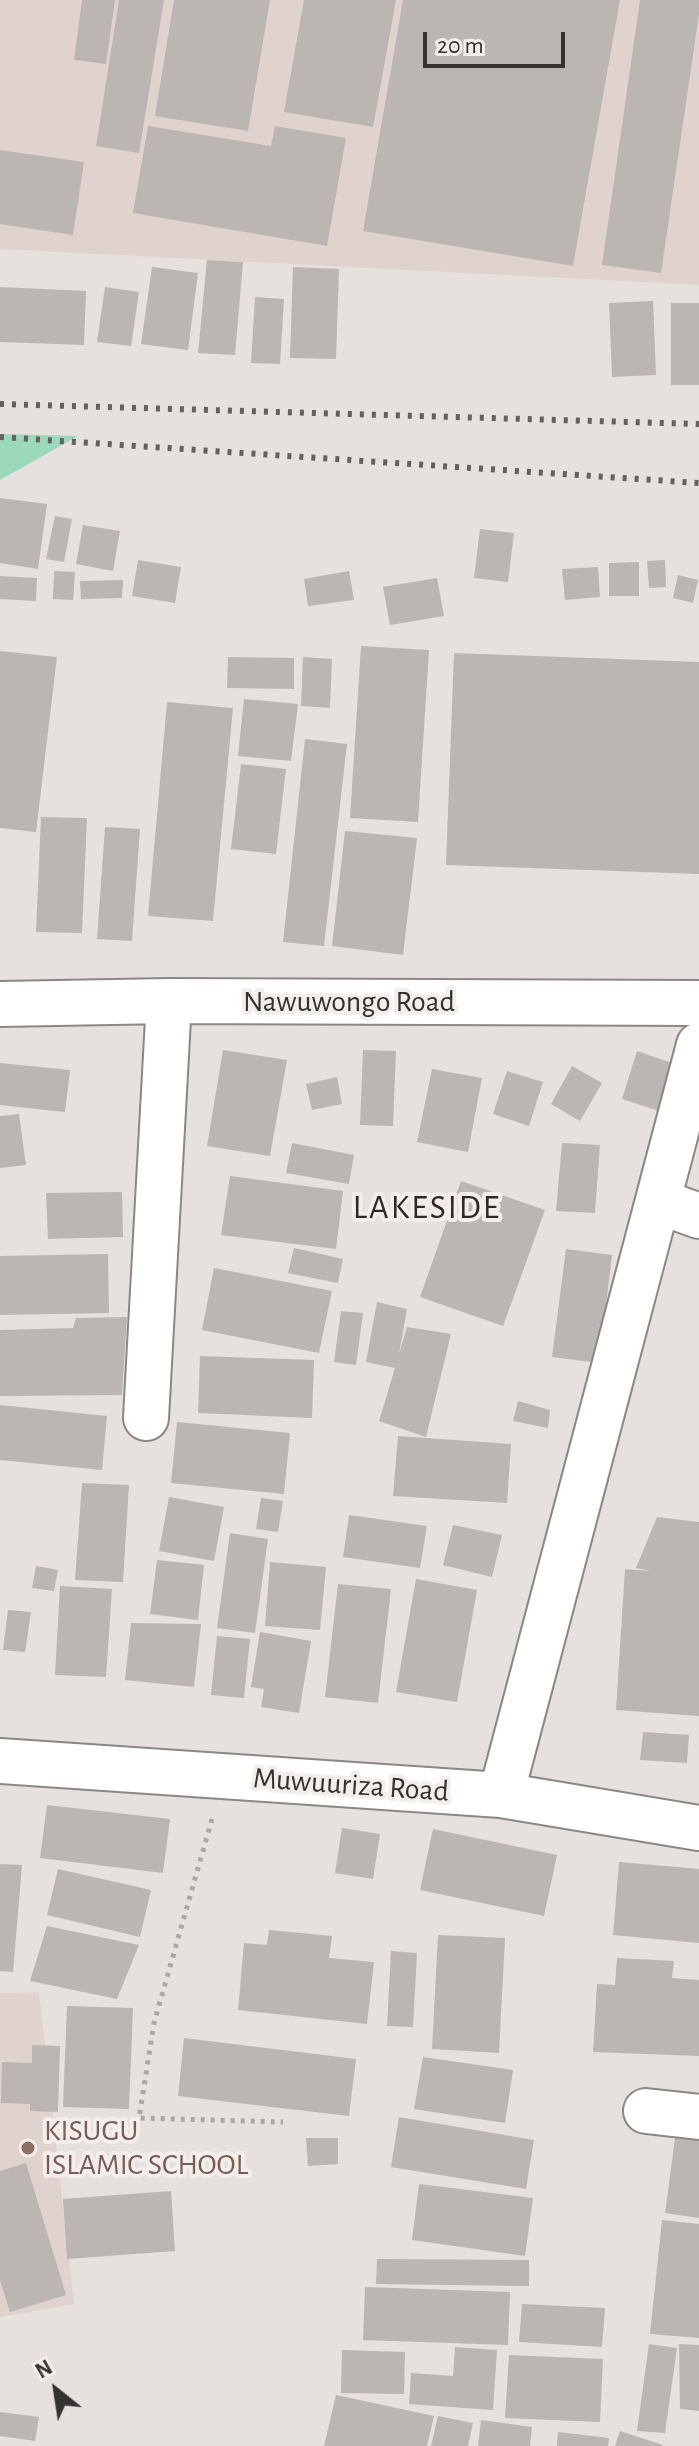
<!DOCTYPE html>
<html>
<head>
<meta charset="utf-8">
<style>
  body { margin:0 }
  #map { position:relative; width:699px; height:2446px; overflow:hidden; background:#e6e0de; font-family:"Alegreya Sans",sans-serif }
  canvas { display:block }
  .north { position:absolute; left:16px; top:2350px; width:80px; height:80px; -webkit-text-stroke:6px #f3edeb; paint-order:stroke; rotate:330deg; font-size:22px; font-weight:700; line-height:32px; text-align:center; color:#343131 }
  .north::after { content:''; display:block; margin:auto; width:28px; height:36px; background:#343131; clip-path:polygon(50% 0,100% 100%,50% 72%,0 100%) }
  .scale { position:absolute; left:423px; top:32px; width:142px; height:36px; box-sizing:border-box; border:4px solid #343131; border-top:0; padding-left:10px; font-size:24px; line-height:28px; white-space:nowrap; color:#343131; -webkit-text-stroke:6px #f3edeb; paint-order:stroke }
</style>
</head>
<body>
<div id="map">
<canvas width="699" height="2446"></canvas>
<div class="north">N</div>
<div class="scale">20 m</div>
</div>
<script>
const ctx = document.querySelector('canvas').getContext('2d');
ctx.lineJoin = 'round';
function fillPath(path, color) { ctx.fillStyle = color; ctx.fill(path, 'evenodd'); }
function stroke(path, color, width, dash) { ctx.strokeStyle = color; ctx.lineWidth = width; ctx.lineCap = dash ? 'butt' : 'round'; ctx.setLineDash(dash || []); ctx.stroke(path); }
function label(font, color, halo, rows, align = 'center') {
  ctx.font = font + ' "Alegreya Sans",sans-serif'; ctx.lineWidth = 8; ctx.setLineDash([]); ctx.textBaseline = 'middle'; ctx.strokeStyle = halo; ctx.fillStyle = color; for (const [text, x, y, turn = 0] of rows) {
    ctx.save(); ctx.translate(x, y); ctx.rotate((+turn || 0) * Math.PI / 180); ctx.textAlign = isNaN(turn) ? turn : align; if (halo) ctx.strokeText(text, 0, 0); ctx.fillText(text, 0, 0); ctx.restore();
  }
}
fillPath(new Path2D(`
  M0,0H699V285L0,249Z
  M39,1992L74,2304L0,2317V1993Z`), '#e0d3ce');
fillPath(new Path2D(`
  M0,434L78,436L0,480Z`), '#9cd9bb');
fillPath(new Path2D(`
  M82,0H115L106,64L74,60Z
  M119,0H164L139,153L96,146Z
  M174,0H270L248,131L155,116Z
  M304,0H396L373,127L284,112Z
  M403,0H620L573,266L363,231Z
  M640,0H699V14L661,273L602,265Z
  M148,126L271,146L275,126L346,138L327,246L133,213Z
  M0,150L84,162L73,235L0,224Z
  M207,260L243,262L235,355L198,353Z
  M152,267L198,273L188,350L141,344Z
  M293,267L339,269L336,359L290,358Z
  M0,287L86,291L84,345L0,342Z
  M105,287L139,292L131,346L97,342Z
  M255,297L284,299L280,364L251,363Z
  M653,301L656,375L612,377L609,303Z
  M671,303H699V385H671Z
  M0,498L47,504L38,569L0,563Z
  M55,516L72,519L64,562L46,559Z
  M83,525L120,531L113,571L76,564Z
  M480,529L514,533L508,582L474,578Z
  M138,560L181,567L175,603L132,596Z
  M665,560L666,587L649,588L647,561Z
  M639,562V596H609V563Z
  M598,567L600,597L565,600L562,569Z
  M54,571L75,572L73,600L53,599Z
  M349,571L354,600L308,606L304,579Z
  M678,575L698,580L693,603L673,598Z
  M0,576L37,578L36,601L0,599Z
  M437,578L444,616L390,625L383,587Z
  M123,580L122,598L81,599L80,581Z
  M361,646L429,650L418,822L350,818Z
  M0,651L57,657L36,832L0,828Z
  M454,653L699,662V874L446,865Z
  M228,657L294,658V689L227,688Z
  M303,657L332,659L330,708L301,706Z
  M244,699L298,704L291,761L238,756Z
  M167,702L233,708L213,921L148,916Z
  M305,739L347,744L324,946L283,942Z
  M241,764L286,769L276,854L231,849Z
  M41,817L87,818L82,933L36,932Z
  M105,827L140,829L132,941L97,939Z
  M345,831L417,838L403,955L332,946Z
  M223,1050L287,1060L270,1156L207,1146Z
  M363,1050L396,1051L393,1126L360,1125Z
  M637,1051L675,1064L659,1111L622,1099Z
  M0,1063L70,1070L65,1112L0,1105Z
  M572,1066L602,1083L580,1121L551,1104Z
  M432,1069L482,1078L468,1152L417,1142Z
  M507,1071L543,1082L529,1126L493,1114Z
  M337,1077L342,1104L312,1110L306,1084Z
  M19,1114L26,1165L0,1168V1116Z
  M292,1143L354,1155L349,1184L286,1173Z
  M562,1143L600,1145L595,1213L556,1211Z
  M230,1176L343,1191L336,1249L221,1235Z
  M461,1181L545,1210L503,1326L420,1297Z
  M122,1192L123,1237L48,1239L46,1193Z
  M294,1248L343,1259L338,1283L288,1273Z
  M566,1249L612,1255L599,1363L552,1357Z
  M108,1254L109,1313L0,1315V1256Z
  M214,1268L332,1291L319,1353L202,1330Z
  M377,1302L407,1309L399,1354L407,1327L451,1334L426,1437L379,1421L395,1368L366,1362Z
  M341,1311L363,1313L356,1365L334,1362Z
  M127,1317L122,1395L0,1396V1330L73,1328L76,1318Z
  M200,1356L314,1360L312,1418L198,1413Z
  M518,1401L550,1410L548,1428L513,1421Z
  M0,1405L107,1416L102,1470L0,1460Z
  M177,1422L290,1433L284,1494L171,1483Z
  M398,1436L511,1444L507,1503L393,1496Z
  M82,1483L129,1485L123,1582L75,1580Z
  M169,1497L224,1507L214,1561L159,1551Z
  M261,1498L283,1501L278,1532L256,1529Z
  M349,1515L427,1526L420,1568L343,1557Z
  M657,1517L699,1522V1716L616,1710L625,1569L651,1571L636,1568Z
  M453,1525L502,1535L492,1577L443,1565Z
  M230,1533L268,1539L255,1633L217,1628Z
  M157,1560L204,1565L198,1620L150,1614Z
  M270,1562L326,1567L320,1630L265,1626Z
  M36,1566L58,1570L54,1591L32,1588Z
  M416,1579L477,1590L457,1702L396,1692Z
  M338,1584L391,1589L378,1703L325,1697Z
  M60,1586L112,1589L106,1677L55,1675Z
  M8,1610L31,1612L25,1652L3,1650Z
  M131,1623L201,1624L194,1687L125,1680Z
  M260,1632L311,1641L299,1713L261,1707L264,1689L251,1687Z
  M217,1636L250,1639L244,1698L211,1695Z
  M643,1732L689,1735L687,1763L640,1760Z
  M47,1805L170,1819L163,1873L40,1858Z
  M342,1828L380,1834L373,1879L335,1873Z
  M433,1829L557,1855L544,1916L420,1890Z
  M619,1862L699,1869V1943L613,1935Z
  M0,1864L22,1865L13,1972L0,1971Z
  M58,1869L151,1890L140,1937L47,1915Z
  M47,1926L139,1945L117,1999L30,1981Z
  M269,1930L332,1936L329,1958L374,1962L367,2024L238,2010L244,1943L267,1945Z
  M438,1935L505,1938L499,2053L432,2049Z
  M391,1951L417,1953L413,2027L387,2026Z
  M617,1958L674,1961L672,1978L699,1980V2056L593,2052L597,1984L615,1985Z
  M67,2006L133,2008L129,2109L63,2107Z
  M184,2038L356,2059L349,2116L178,2096Z
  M32,2045L60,2046L58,2112L30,2111V2104L1,2103L2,2062L32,2063Z
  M423,2057L513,2070L505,2123L414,2109Z
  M399,2117L534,2140L526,2189L391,2167Z
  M676,2131L699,2134V2218L665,2213Z
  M306,2138H338V2164L308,2166Z
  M26,2163L66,2295L10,2312L0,2280V2171Z
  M419,2184L533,2198L525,2256L412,2240Z
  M171,2191L175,2251L67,2259L63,2199Z
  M662,2220L699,2224V2338L650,2334Z
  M377,2259L529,2260V2286L376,2284Z
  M365,2287L510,2292L508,2345L363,2340Z
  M522,2304L605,2308L602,2347L519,2342Z
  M649,2344L677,2348L665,2433L637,2431Z
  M679,2344L699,2345V2411L680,2409Z
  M455,2347L497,2350L493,2410L409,2404L411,2373L453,2376Z
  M342,2350L405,2352L404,2394L341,2393Z
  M509,2355L603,2359L600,2422L505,2418Z
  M336,2395L434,2416L427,2446H324Z
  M0,2412L39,2417L35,2441L0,2436Z
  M438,2416L473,2423L468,2446H431Z
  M481,2420L532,2427L530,2446H478Z
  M620,2431L663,2445V2446H615Z
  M558,2432L609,2438L608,2446H557Z`), '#bbb5b3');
const minor = new Path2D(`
  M0,1004L169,1001L699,1003
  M658,1201L699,1216
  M146,1418L169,1001
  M0,1761L501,1795L699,1828
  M501,1795L699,1045
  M646,2111L699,2117`);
stroke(minor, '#8c8785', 48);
stroke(new Path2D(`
  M212,1819L154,2023L139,2118L283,2122`), '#aca7a6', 5, [4, 6]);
stroke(minor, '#fff', 44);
stroke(new Path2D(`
  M0,404L699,424
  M0,437L699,483`), '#63605f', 6, [4, 8]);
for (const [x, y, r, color] of [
  [28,2148,8,"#8d6e63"]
]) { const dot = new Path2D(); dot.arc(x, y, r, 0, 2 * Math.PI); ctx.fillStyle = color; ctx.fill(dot); stroke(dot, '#f3edeb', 3); }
label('30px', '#343131', '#f3edeb', [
  ["Nawuwongo Road",349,1002],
  ["Muwuuriza Road",351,1785,4]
]);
label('30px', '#785e54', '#f3edeb', [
  ["KISUGU",44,2131],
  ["ISLAMIC SCHOOL",44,2165]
], 'left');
ctx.letterSpacing = '2px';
label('34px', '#2e2928', '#f3edeb', [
  ["LAKESIDE",427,1208]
]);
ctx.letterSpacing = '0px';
</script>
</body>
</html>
